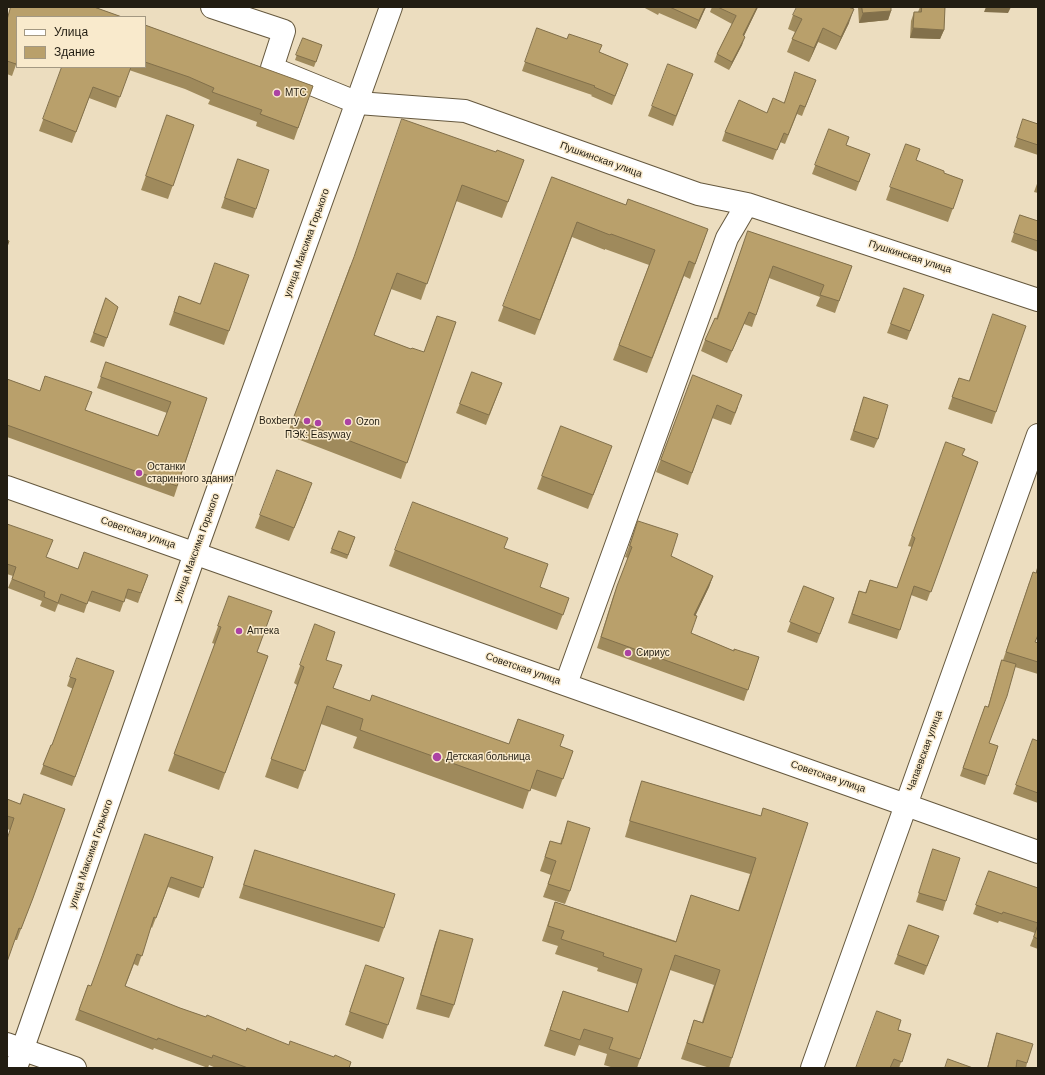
<!DOCTYPE html>
<html>
<head>
<meta charset="utf-8">
<style>
  body { margin:0 }
  #map { position:relative; width:1045px; height:1075px; overflow:hidden; background:#ecddbf; font-family:Arial,sans-serif }
  canvas { display:block }
  .frame { position:absolute; inset:0; border:8px solid #221d12; pointer-events:none }
  .legend { position:absolute; left:16px; top:16px; width:130px; height:52px; box-sizing:border-box; background:#f9eacc; border:1px solid #a39882; margin:0; padding:5px 7px; list-style:none; font-size:12px; color:#221d12 }
  .legend li { display:flex; align-items:center; gap:8px; height:20px }
  .legend b { width:20px; border:1px solid #a39882 }
</style>
</head>
<body>
<div id="map">
<canvas width="1045" height="1075"></canvas>
<div class="frame"></div>
<ul class="legend">
<li><b style="height:5px;background:#fff"></b>Улица</li>
<li><b style="height:11px;background:#b9a06b"></b>Здание</li>
</ul>
</div>
<script>
const ctx = document.querySelector('canvas').getContext('2d');
ctx.lineJoin = 'round';
function stroke(path, color, width, dash) { ctx.strokeStyle = color; ctx.lineWidth = width; ctx.lineCap = dash ? 'butt' : 'round'; ctx.setLineDash(dash || []); ctx.stroke(path); }
function fillPath(path, color) { ctx.fillStyle = color; ctx.fill(path, 'evenodd'); }
function label(font, color, halo, rows, align = 'center') {
  ctx.font = font + ' Arial,sans-serif'; ctx.lineWidth = 3; ctx.setLineDash([]); ctx.textBaseline = 'middle'; ctx.strokeStyle = halo; ctx.fillStyle = color; for (const [text, x, y, turn = 0] of rows) {
    ctx.save(); ctx.translate(x, y); ctx.rotate((+turn || 0) * Math.PI / 180); ctx.textAlign = isNaN(turn) ? turn : align; if (halo) ctx.strokeText(text, 0, 0); ctx.fillText(text, 0, 0); ctx.restore();
  }
}
const minor = new Path2D(`
  M212,7L284,31L272,68L358,103L465,111L698,194L747,204L1038,300
  M7,487L906,805L812,1068
  M566,684L727,238L747,204
  M7,1044L75,1068`);
const major = new Path2D(`
  M1038,435L906,805L1038,852
  M16,1068L195,553L391,7`);
stroke(minor, '#65583e', 24);
stroke(major, '#65583e', 24);
stroke(minor, '#fff', 22);
stroke(major, '#fff', 22);
fillPath(new Path2D(`
  M11,7H94L122,17H17V62L12,76L7,74V19Z
  M643,7H706L696,29L659,13L658,15Z
  M712,7H758L744,36L742,45L729,70L714,62L717,54L732,24L710,12Z
  M858,7H891V11L888,20L859,23Z
  M920,7H945L944,30L940,39L910,38L911,21L914,12H918Z
  M793,15L849,23L836,50L818,42L809,62L787,52L795,32L788,29Z
  M145,25L313,86L294,140L256,126L257,122L208,104L210,100L185,89L129,70L116,108L89,98L72,143L39,131L62,67H145Z
  M537,28L599,52L628,64L612,105L591,96L592,95L522,71Z
  M303,38L322,45L314,67L295,60Z
  M693,74L673,126L648,116L652,106Z
  M816,80L802,116L797,114L785,144L780,142L773,160L722,141L725,132L767,113L784,103Z
  M167,115L194,125L168,199L141,190Z
  M1023,119L1038,124V155L1014,147Z
  M829,129L846,145L870,154L856,191L812,174Z
  M906,144L916,160L944,173L963,180L948,222L886,200Z
  M496,152L524,160L502,218L456,201L421,300L391,289L374,335L411,349L424,352L456,322L401,479L287,435L350,266Z
  M238,159L256,209L253,218L221,208Z
  M552,177L626,205L708,229L690,279L684,276L647,373L613,360L649,265L605,249V250L572,237L535,335L498,321Z
  M1038,181V193L1034,192Z
  M1020,215L1038,221V252L1011,242Z
  M748,231L852,266L835,313L816,306L820,297L769,278L752,327L744,324L727,363L701,351L705,340L716,319Z
  M249,275L224,345L169,325L179,296L200,304Z
  M904,288L924,295L907,340L887,333Z
  M106,298L118,307L104,347L90,342Z
  M106,362L207,398L174,497L7,437V379L40,391L85,410L158,436L167,413L97,388Z
  M472,372L502,383L486,425L456,413Z
  M693,375L738,407L731,425L712,418L688,485L656,472Z
  M959,378L996,412L992,424L948,409Z
  M864,397L878,439L874,448L850,440Z
  M561,426L607,460L588,509L537,489Z
  M946,442L962,455L978,462L927,601L911,595L897,639L848,623L859,591L865,593L870,580L897,588L912,547L908,546Z
  M307,497L289,541L255,528L260,515Z
  M638,521L671,556L713,576L709,587L695,616L691,633L734,651L759,657L744,701L597,648L613,597L628,558L625,557Z
  M7,524L46,557L78,569L148,575L138,603L125,598L120,612L88,601L84,613L58,604L55,612L40,606L42,601L8,588L13,576L7,574Z
  M339,531L355,537L347,559L330,553Z
  M504,548L540,587L569,598L557,630L389,566L395,550Z
  M1038,565V635L1035,642L1038,643V674L1015,667L989,743L998,746L985,785L960,776L985,706L988,707L999,668L1002,660H1003L1029,583L1036,573Z
  M804,586L834,598L817,643L787,632Z
  M229,596L257,652L268,656L219,790L168,771L215,644L212,643Z
  M315,624L326,660L333,688L370,701L509,744L560,746L573,751L556,797L530,788L523,809L353,748L357,737L321,724L298,789L265,777L297,685L294,683Z
  M114,671L72,786L40,774L51,745H52L73,689L67,686L70,677Z
  M1033,739L1038,741V803L1013,794Z
  M642,781L761,816L732,1058L729,1068H710L681,1059L694,1020L702,1022L714,985L670,970L637,1068H614L604,1065L607,1054L579,1045L575,1056L544,1046L563,991L628,1012L637,984L597,971L598,968L555,954L558,946L542,941L555,902L676,941L691,895L738,911L750,874L625,837L637,796Z
  M7,799L20,804L65,809L17,940H15L10,830L7,829Z
  M568,821L570,891L565,904L543,897L551,875L540,871L550,841L560,844Z
  M145,834L213,857L199,898L168,887L152,928L151,927L138,966L134,964L125,987L180,1008L349,1068H216L209,1065L208,1068L154,1048L153,1050L75,1020L88,985L91,986L101,960Z
  M933,849L946,901L943,911L916,902Z
  M255,850L384,928L379,942L239,898Z
  M989,871L1038,888V949L1030,946L1035,933L999,921L998,923L973,914Z
  M909,925L939,936L924,975L894,964Z
  M440,930L454,1005L449,1018L416,1009L435,943Z
  M404,978L383,1039L345,1025L361,979Z
  M898,1030L911,1034L899,1068H856Z
  M997,1033L1027,1063L1026,1068H987L994,1042Z`), '#9f8a5c');
fillPath(new Path2D(`
  M705,7H706L696,29L699,20Z
  M757,7H758L756,11L740,44L743,35Z
  M986,7H1011L1008,13L984,12Z
  M854,9L849,23L836,50L841,37Z
  M891,11L888,20L859,23L863,13Z
  M823,28L818,42L809,62L814,48Z
  M913,28L944,30L940,39L910,38Z
  M745,37L742,45L729,70L732,62Z
  M713,576L709,587L690,627L694,615Z`), '#82704b');
const building = new Path2D(`
  M11,7H94L122,17H34L33,16L32,17H17V62L16,64L7,61V20Z
  M670,7H705L699,20Z
  M718,7H757L743,35L745,37L732,62L717,54L736,16Z
  M797,7H848L854,9L841,37L823,28L814,48L792,39L802,19L793,15Z
  M862,7H891V11L863,13Z
  M922,7H945L944,30L913,28L914,12H921Z
  M145,25L313,86L298,128L260,114L262,110L212,92L214,88L189,77L145,62Z
  M537,28L567,39L569,34L602,45L599,52L628,64L615,96L594,87L595,86L525,62Z
  M303,38L322,45L316,62L296,55Z
  M668,64L693,74L676,116L652,106Z
  M62,67H131L120,97L93,87L76,132L43,119Z
  M795,72L816,80L805,107L800,105L788,135L784,133L777,150L725,132L739,100L767,113L773,98L784,103Z
  M167,115L194,125L173,186L146,176Z
  M402,119L496,152L497,150L524,160L508,202L462,185L427,284L397,273L374,335L411,349L412,348L424,352L437,316L456,322L407,463L293,419L354,257Z
  M1023,119L1038,124V145L1017,138Z
  M829,129L849,137L846,145L870,154L859,182L815,165Z
  M906,144L920,149L916,160L944,171V173L963,180L953,209L890,187Z
  M238,159L269,170L256,209L225,198Z
  M552,177L626,205L628,199L708,229L695,264L689,261L652,358L619,345L655,250L611,234L610,235L577,222L540,320L503,306Z
  M1020,215L1038,221V241L1014,233Z
  M748,231L852,266L839,301L820,295L824,285L773,266L756,315L749,312L732,351L705,340L715,318L717,319Z
  M7,240L9,241L7,247Z
  M215,263L249,275L229,331L174,312L179,296L200,304Z
  M904,288L924,295L910,331L891,324Z
  M106,298L118,307L107,338L94,333Z
  M993,314L1026,326L996,412L952,397L959,378L969,381Z
  M106,362L207,398L177,486L7,425V379L40,391L45,376L92,392L85,410L158,436L171,402L101,377Z
  M472,372L502,383L489,415L460,404Z
  M693,375L742,395L735,413L717,405L692,473L661,460Z
  M864,397L888,405L878,439L854,431Z
  M561,426L612,446L593,495L542,476Z
  M946,442L965,449L962,455L978,462L931,592L914,586L900,630L852,614L859,591L866,593L870,580L897,588L915,538L912,536Z
  M277,470L312,483L294,528L260,515Z
  M413,502L508,538L504,548L548,564L540,587L569,598L563,615L395,550Z
  M638,521L678,534L671,556L713,576L694,615L697,616L691,633L734,651V649L759,657L748,690L601,637L617,586L632,547L630,546Z
  M7,524L53,540L46,557L78,569L84,552L148,575L141,593L128,589L124,602L92,591L87,604L61,594L58,603L44,597L45,592L12,579L16,567L7,564Z
  M339,531L355,537L348,555L332,549Z
  M1038,566V635L1035,642L1038,643V662L1006,652L1033,572L1036,573Z
  M804,586L834,598L820,634L790,622Z
  M229,596L272,611L257,652L268,656L225,773L174,754L221,627L218,626Z
  M315,624L335,632L326,660L342,665L333,688L370,701L372,695L509,744L518,719L564,735L560,746L573,751L563,779L537,770L530,791L360,730L363,719L327,706L305,771L271,759L304,667L300,665Z
  M77,658L114,671L75,777L43,765L51,745H52L76,679L70,677Z
  M1002,660L1016,664L1007,696L989,743L998,746L988,776L963,768L985,706L988,707Z
  M1033,739L1038,741V793L1016,785Z
  M642,781L761,816L763,808L808,823L732,1058L687,1043L694,1020L703,1023L720,970L675,955L640,1059L609,1049L613,1038L584,1029L580,1040L550,1030L563,991L628,1012L642,969L603,956L604,953L561,939L564,931L548,926L555,902L676,942L691,895L739,911L756,858L630,821Z
  M24,794L65,809L33,898L21,929L19,928L7,962V839L14,818L7,816V799L20,804Z
  M568,821L590,828L570,891L548,884L556,861L545,857L550,841L561,844Z
  M145,834L213,857L203,888L171,877L156,918L154,917L142,956L137,954L125,986L180,1008L206,1017L207,1015L246,1031L247,1028L289,1045L290,1041L334,1057L335,1055L351,1062L349,1068H248L213,1055L212,1058L158,1038L157,1040L79,1010L88,985L91,986L102,956Z
  M933,849L960,858L946,901L919,893Z
  M255,850L395,894L384,928L244,885Z
  M989,871L1038,888V923L1003,912L1002,914L976,905Z
  M909,925L939,936L927,966L898,955Z
  M1038,925V939L1034,937Z
  M440,930L473,939L454,1005L421,995Z
  M366,965L404,978L388,1025L350,1012Z
  M877,1011L901,1020L898,1030L911,1034L902,1062L894,1059L890,1068H856Z
  M997,1033L1033,1044L1027,1063L1017,1060L1016,1068H988Z
  M948,1059L973,1068H945Z`);
fillPath(building, '#b9a06b');
stroke(building, '#82704b', 1);
for (const [x, y, r, color] of [
  [277,93,4,"#ac42a4"],
  [307,421,4,"#ac42a4"],
  [348,422,4,"#ac42a4"],
  [318,423,4,"#ac42a4"],
  [139,473,4,"#ac42a4"],
  [239,631,4,"#ac42a4"],
  [628,653,4,"#ac42a4"],
  [437,757,5,"#ac42a4"]
]) { const dot = new Path2D(); dot.arc(x, y, r, 0, 2 * Math.PI); ctx.fillStyle = color; ctx.fill(dot); stroke(dot, '#f9eacc', 1.5); }
label('10px', '#221d12', '#f9eacc', [
  ["МТС",285,93],
  ["Boxberry",299,421,"right"],
  ["Ozon",356,422],
  ["ПЭК: Easyway",318,435,"center"],
  ["Останки",147,467],
  ["старинного здания",147,479],
  ["Аптека",247,631],
  ["Сириус",636,653],
  ["Детская больница",446,757]
], 'left');
label('10px', '#221d12', '#f9eacc', [
  ["Пушкинская улица",601,160,20],
  ["улица Максима Горького",307,243,-70],
  ["Пушкинская улица",910,257,18],
  ["Советская улица",138,533,19],
  ["улица Максима Горького",197,548,-70],
  ["Советская улица",523,669,19],
  ["Чапаевская улица",925,751,-70],
  ["Советская улица",828,777,19],
  ["улица Максима Горького",91,854,-71]
]);
</script>
</body>
</html>
